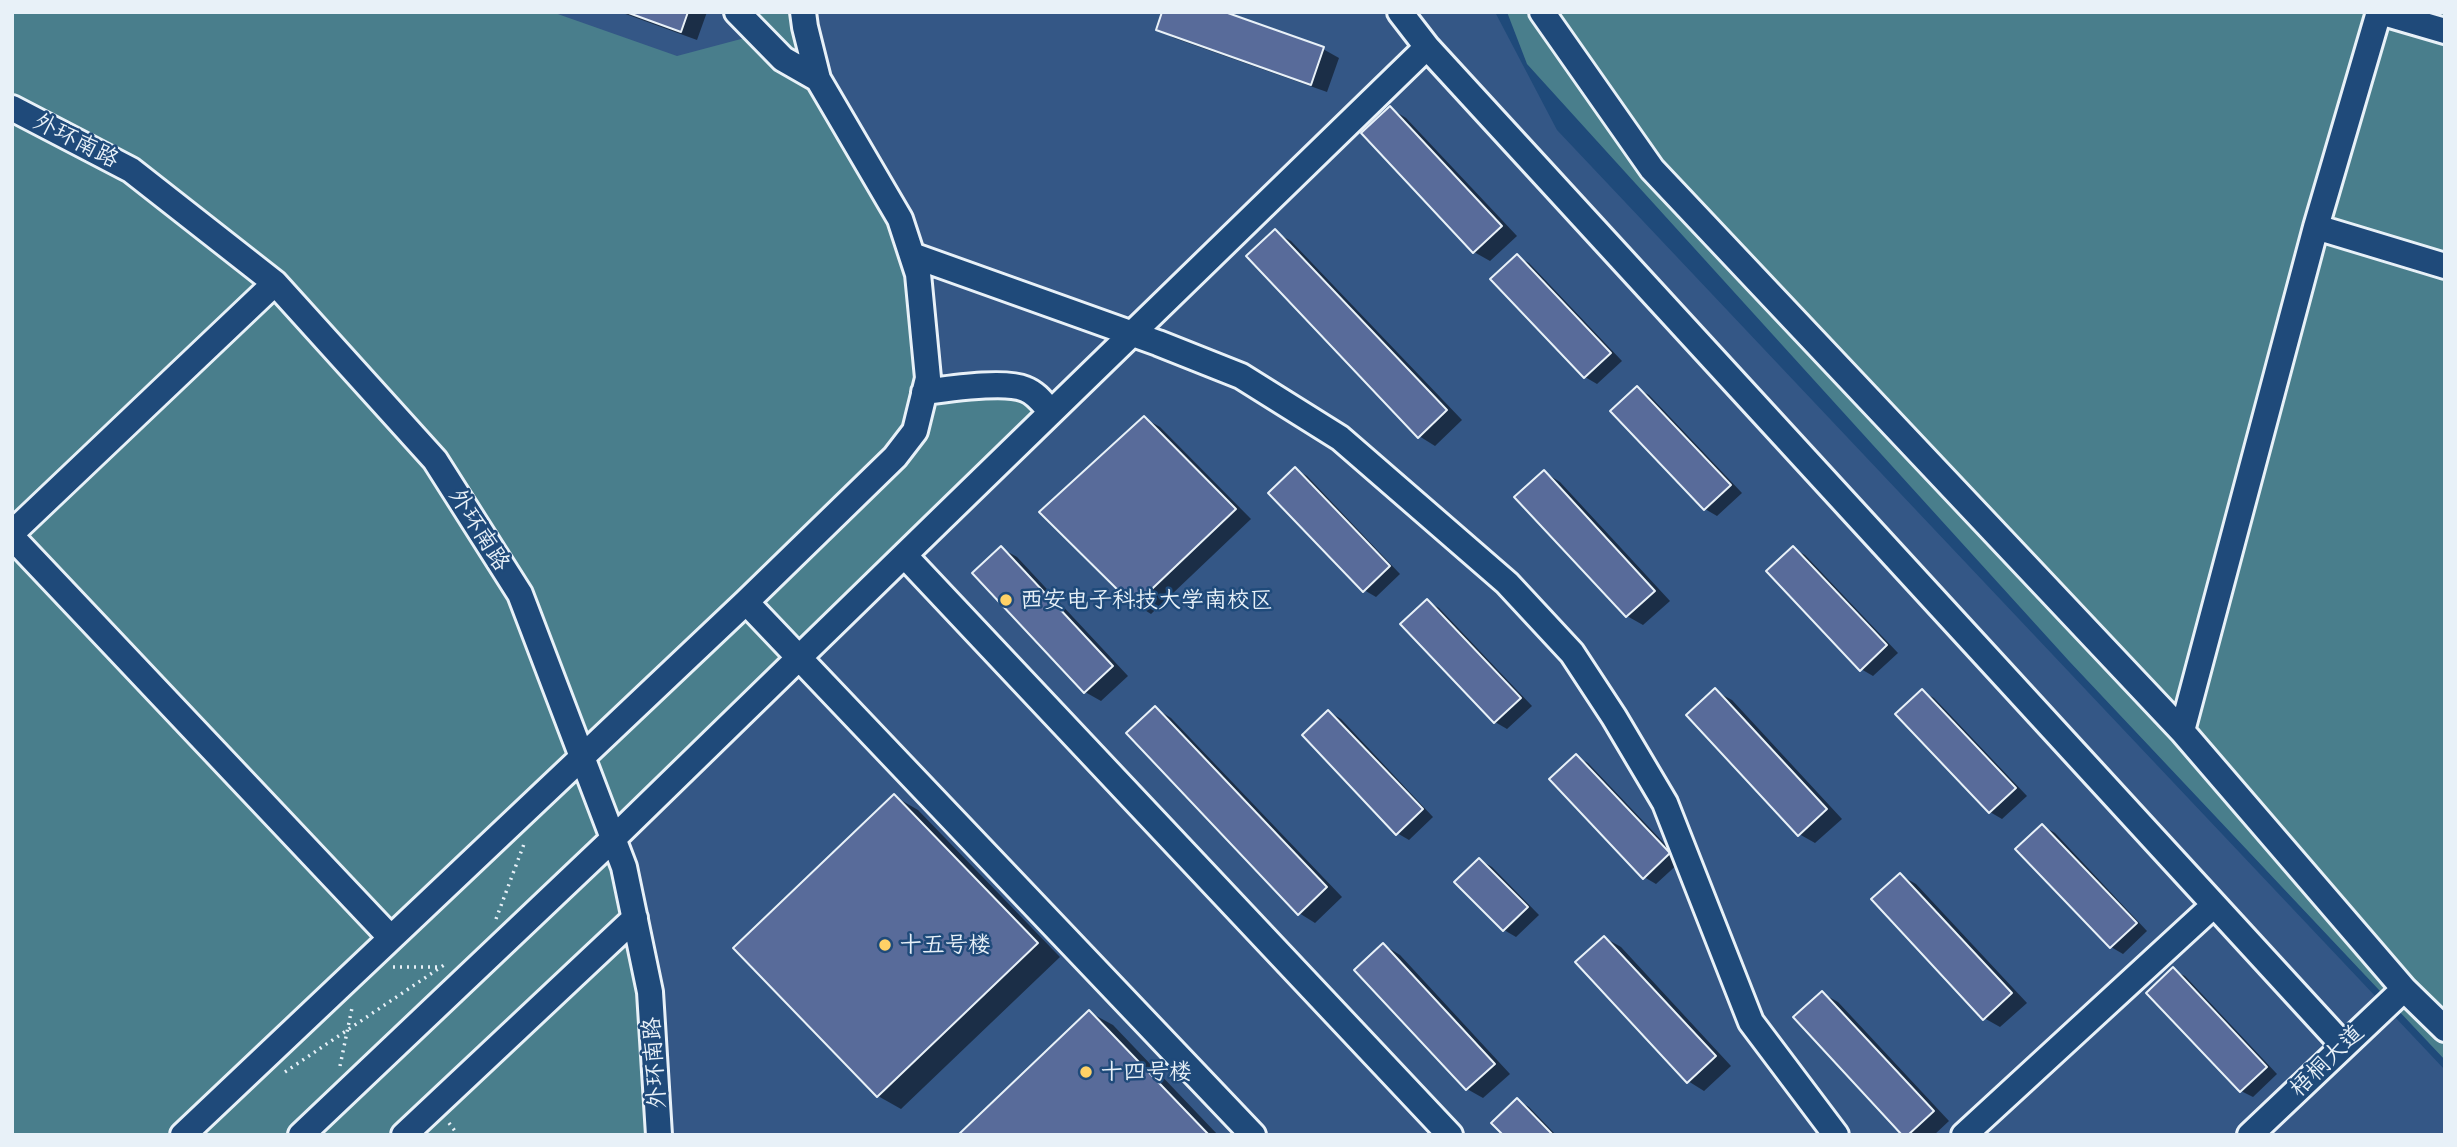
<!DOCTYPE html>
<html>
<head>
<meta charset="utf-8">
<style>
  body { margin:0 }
  #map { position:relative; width:2457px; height:1147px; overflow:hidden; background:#1f4a7a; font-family:"Comic Neue",sans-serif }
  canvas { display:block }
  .frame { position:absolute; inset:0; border:14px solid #e8f1f8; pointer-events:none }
</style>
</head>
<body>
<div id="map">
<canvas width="2457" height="1147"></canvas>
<div class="frame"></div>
</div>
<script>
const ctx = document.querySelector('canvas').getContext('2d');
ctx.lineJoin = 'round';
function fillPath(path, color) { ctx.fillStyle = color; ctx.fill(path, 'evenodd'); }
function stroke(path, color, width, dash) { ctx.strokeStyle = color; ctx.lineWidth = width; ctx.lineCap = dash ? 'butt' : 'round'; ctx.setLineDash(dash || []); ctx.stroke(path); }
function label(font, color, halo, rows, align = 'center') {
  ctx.font = font + ' "Comic Neue","LXGW WenKai TC",sans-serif'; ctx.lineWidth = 5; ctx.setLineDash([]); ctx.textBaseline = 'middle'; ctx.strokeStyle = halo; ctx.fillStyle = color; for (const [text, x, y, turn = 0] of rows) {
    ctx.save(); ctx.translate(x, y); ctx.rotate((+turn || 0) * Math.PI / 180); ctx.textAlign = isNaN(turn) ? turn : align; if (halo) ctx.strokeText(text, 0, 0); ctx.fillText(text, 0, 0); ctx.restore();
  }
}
fillPath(new Path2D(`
  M12,12H1495L1557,130L2445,1070V1135H12Z`), '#345786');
fillPath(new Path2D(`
  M12,12H552L677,56L756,35L737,12H807L818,79L900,219L928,378L1001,386L1050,411L614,838L635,918L658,1135H12Z
  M1507,12H2445V1060L2069,661L1527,64Z`), '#497e8c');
fillPath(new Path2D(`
  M620,12H707L697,40Z
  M1220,12L1323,49L1339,58L1327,92L1174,38L1158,29Z
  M1390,108L1406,118L1517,236L1490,261L1474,252Z
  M1275,232L1291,241L1462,420L1435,446L1419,436Z
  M1517,256L1529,263L1622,361L1597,384L1585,377L1492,279Z
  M1637,388L1649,395L1742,493L1717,516L1705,509L1612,411Z
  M1144,418L1160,427L1251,519L1151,614L1135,604Z
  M1295,469L1307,476L1400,574L1376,597L1364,590Z
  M1544,472L1560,482L1670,601L1643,625L1627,616L1517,497Z
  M1001,548L1017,557L1128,676L1101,701L1085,692Z
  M1793,548L1805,555L1898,653L1873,676L1861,669Z
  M1427,601L1439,608L1532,706L1507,729L1495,722L1402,624Z
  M1715,691L1732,700L1842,819L1815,843L1799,834Z
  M1922,691L1934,698L2027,796L2002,819L1990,812L1898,714Z
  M1155,708L1171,718L1342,897L1315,923L1299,913Z
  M1329,712L1341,719L1433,817L1409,840L1397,833Z
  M1576,756L1588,763L1681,861L1656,884L1644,877Z
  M894,796L918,810L1060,957L901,1109L878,1096Z
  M2043,826L2055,833L2147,931L2123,954L2111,947Z
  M1480,860L1492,867L1539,915L1516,937L1504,930L1457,882Z
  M1900,875L1916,884L2027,1003L2000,1027L1984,1018Z
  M1605,938L1621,947L1731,1066L1704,1091L1688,1081Z
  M1384,945L1400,955L1510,1074L1483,1098L1467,1089L1357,970Z
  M2173,970L2185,976L2277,1074L2253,1097L2241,1091Z
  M1822,993L1838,1002L1949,1121L1934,1135H1904Z
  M1089,1012L1113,1025L1218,1135H960Z
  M1517,1100L1529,1107L1556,1135H1505Z`), '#0007');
const building = new Path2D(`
  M626,12H688L681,32Z
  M1162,12H1225L1324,47L1311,85L1156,30Z
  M1390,106L1502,226L1473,253L1361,133Z
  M1275,229L1447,410L1418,438L1246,256Z
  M1517,254L1611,353L1584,378L1490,279Z
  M1637,386L1731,485L1704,510L1610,411Z
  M1144,416L1236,509L1134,606L1039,512Z
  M1295,467L1390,566L1363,592L1268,493Z
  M1544,470L1655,591L1626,617L1514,497Z
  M1001,546L1113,666L1084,693L972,573Z
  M1793,546L1887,645L1860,671L1766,571Z
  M1427,599L1521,698L1494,723L1400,624Z
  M1715,688L1827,809L1798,836L1686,715Z
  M1922,689L2016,788L1989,813L1895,714Z
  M1155,706L1327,887L1298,915L1126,733Z
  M1328,710L1423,809L1396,835L1302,735Z
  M1576,754L1670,853L1643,879L1549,779Z
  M894,794L1038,943L877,1097L733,948Z
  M2042,824L2137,923L2110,948L2015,849Z
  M1479,858L1528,907L1503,931L1454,882Z
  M1900,873L2012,993L1983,1020L1871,899Z
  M1604,936L1716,1056L1687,1083L1575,962Z
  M1383,943L1495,1064L1466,1090L1354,970Z
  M2173,967L2267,1067L2240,1092L2146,993Z
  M1822,991L1934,1111L1908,1135H1902L1793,1017Z
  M1089,1010L1209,1135H958Z
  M1517,1098L1553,1135H1503L1491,1123Z`);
fillPath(building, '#586b9a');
stroke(building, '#e8f1f8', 2);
const minor = new Path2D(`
  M737,12L783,59L818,79
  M1542,12L1652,169L2182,731L2404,989L2445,1029
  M2380,12L2445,31
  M1427,47L2343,1045
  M12,108L131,170L275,283L435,460L520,594L624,867L650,992L659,1135
  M2316,227L2445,266
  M912,255L1158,343L1241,376L1340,438L1507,583L1572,653L1614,717L1665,803L1751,1022L1836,1135
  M924,392C948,389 1004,380 1025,389C1036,393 1043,403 1050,411
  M12,533L275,283
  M12,537L391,938
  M905,556L1450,1135
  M746,602L1253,1135
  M2182,731L2316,227L2379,12
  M183,1135L746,602L895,457L915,431L928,378L918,274L900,219L818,79L805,27L803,12
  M301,1135C405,1035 511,937 615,837C886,574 1155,309 1427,47L1400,12
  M404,1135L635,918
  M1964,1135L2214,905
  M2250,1135L2404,989`);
stroke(minor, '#e8f1f8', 30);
stroke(new Path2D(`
  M496,919L524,844
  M393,967H441
  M340,1066L352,1008
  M285,1072L447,963
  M449,1123L458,1135`), '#e8f1f8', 3.5, [2, 5]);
stroke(minor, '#1f4a7a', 24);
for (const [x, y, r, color] of [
  [1006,600,7,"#ffd166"],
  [885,945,7,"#ffd166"],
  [1086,1072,7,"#ffd166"]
]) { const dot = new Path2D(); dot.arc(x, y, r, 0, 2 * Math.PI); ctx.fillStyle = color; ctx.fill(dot); stroke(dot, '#1f4a7a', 2.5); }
label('23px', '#e8f1f8', '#1f4a7a', [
  ["外环南路",76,141,27],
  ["外环南路",479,530,58],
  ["梧桐大道",2327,1061,-44],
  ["外环南路",655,1063,-94]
]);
label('23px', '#e8f1f8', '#1f4a7a', [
  ["西安电子科技大学南校区",1020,600],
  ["十五号楼",899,945],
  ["十四号楼",1100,1072]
], 'left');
</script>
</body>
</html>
